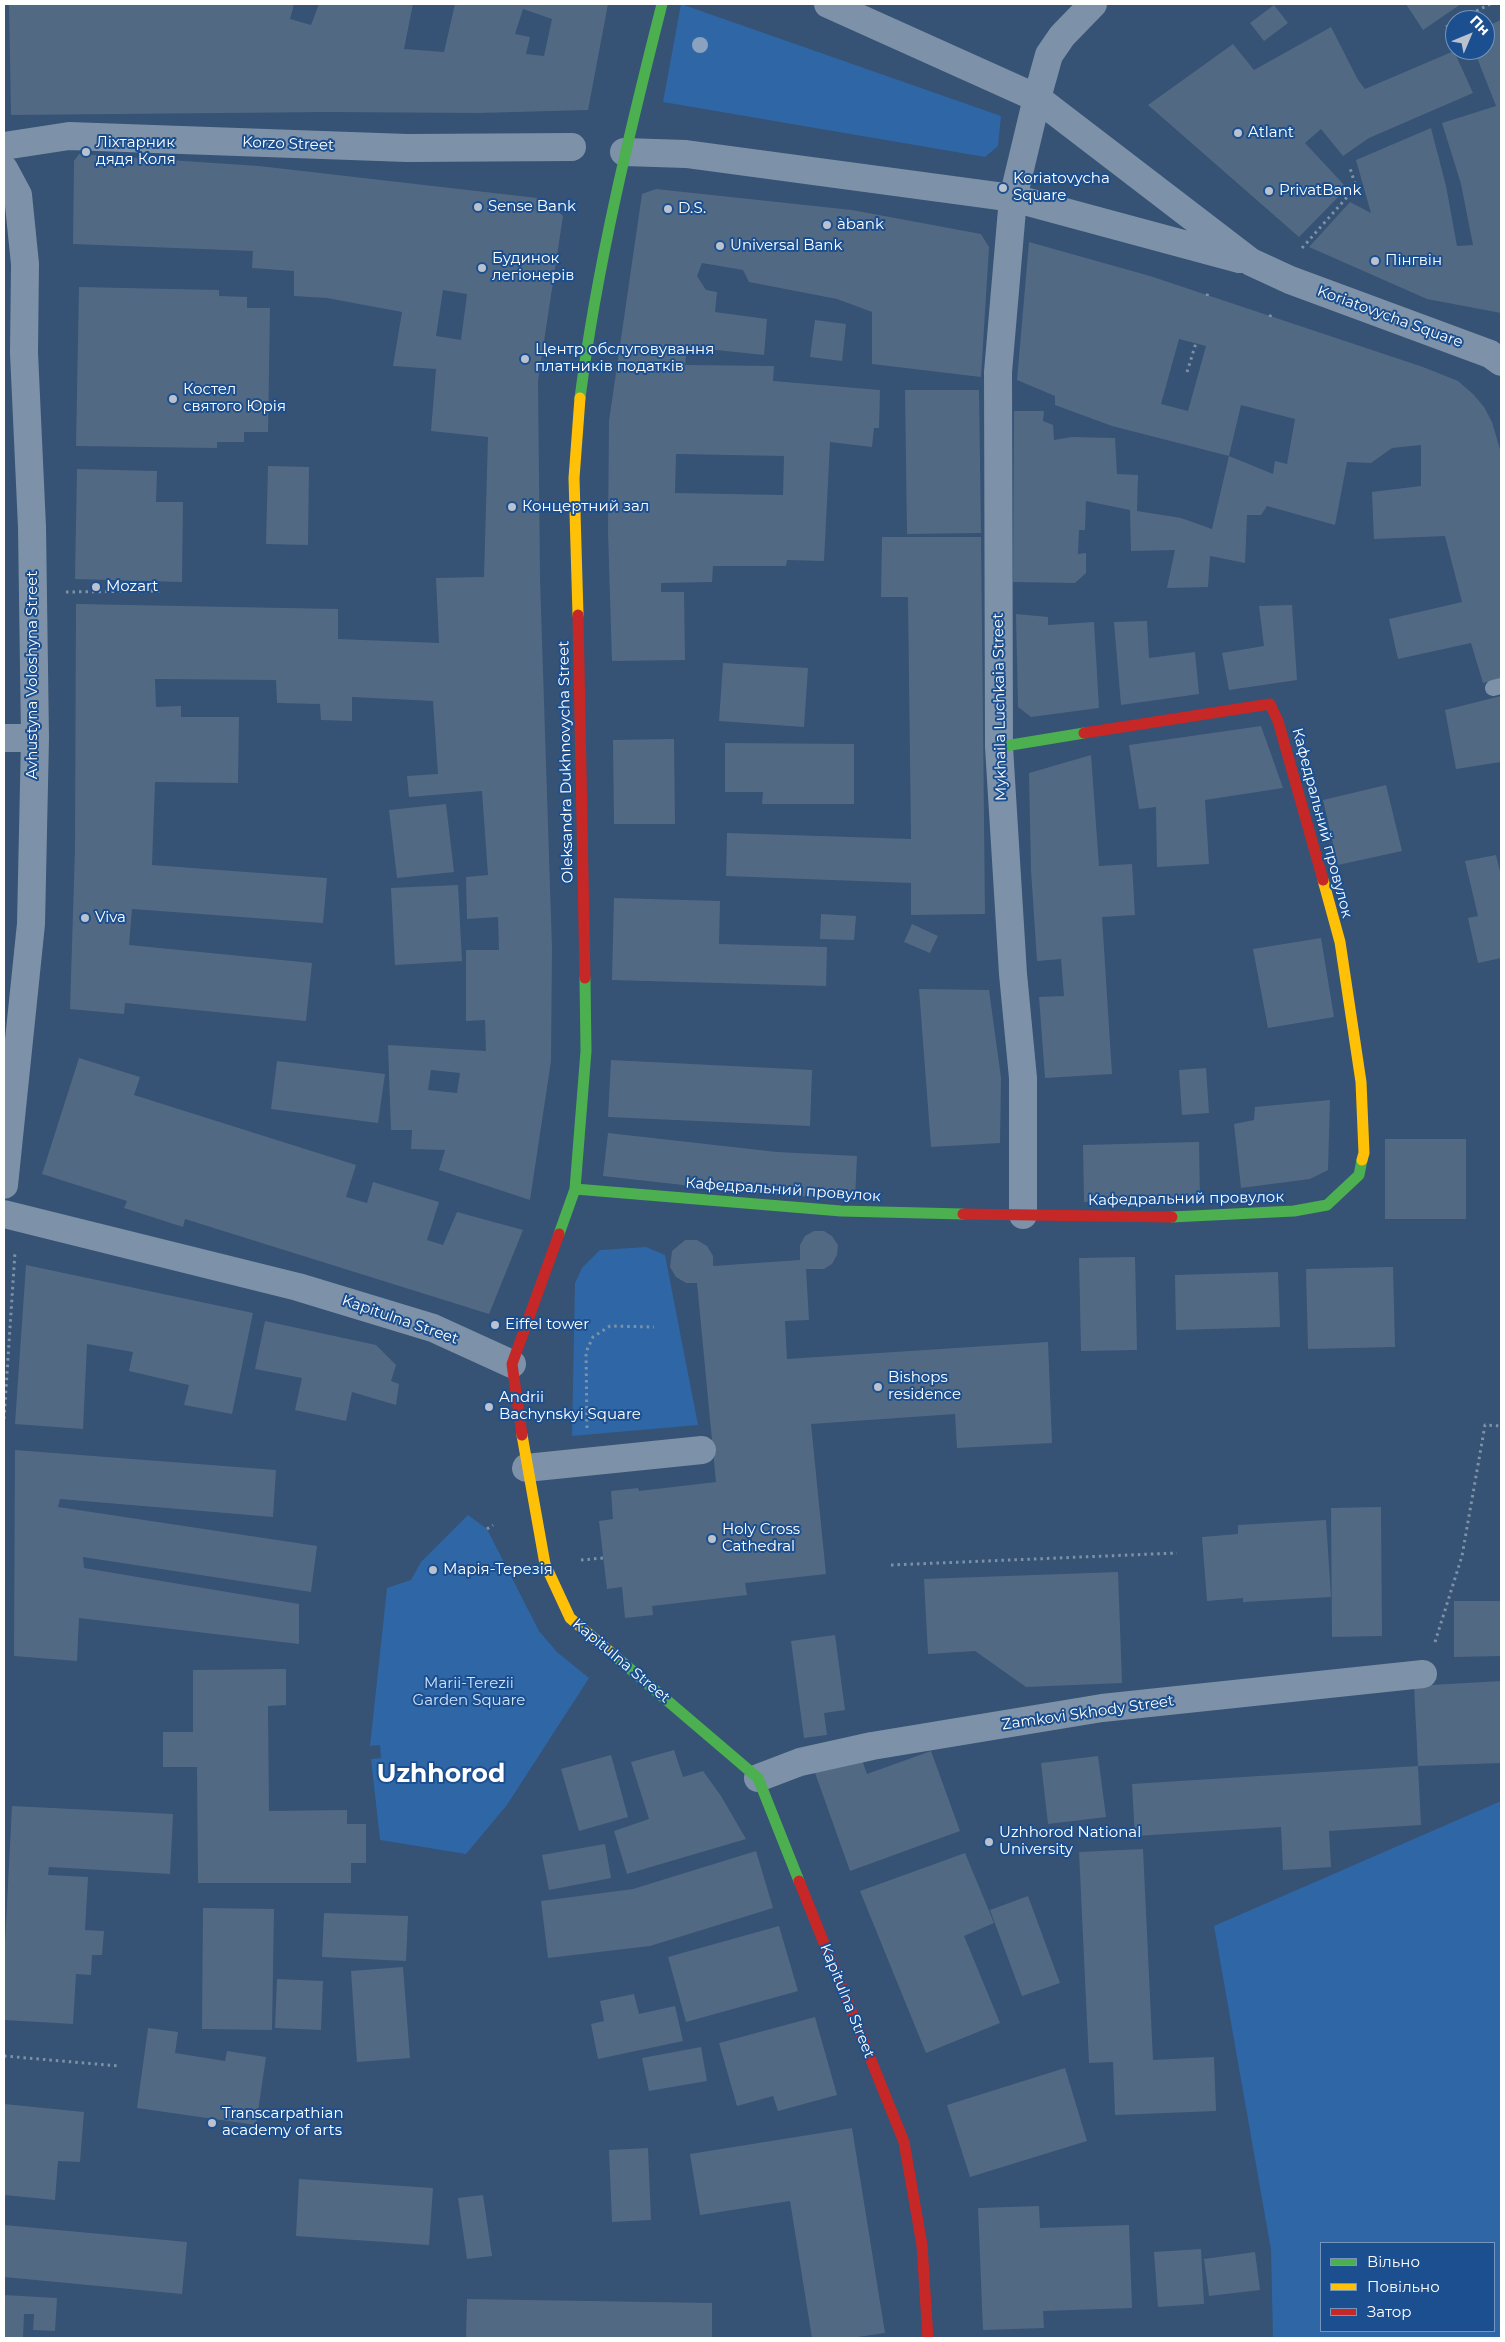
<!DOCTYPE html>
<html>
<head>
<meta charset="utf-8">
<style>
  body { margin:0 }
  #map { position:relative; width:1505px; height:2342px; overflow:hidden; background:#365274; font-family:Montserrat,sans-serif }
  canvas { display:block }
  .frame { position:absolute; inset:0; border:5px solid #fff; pointer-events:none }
  .legend { position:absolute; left:1320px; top:2242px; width:175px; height:90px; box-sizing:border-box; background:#1b4f8f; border:1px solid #7695bc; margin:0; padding:6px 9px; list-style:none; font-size:15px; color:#fff }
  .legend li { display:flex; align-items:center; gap:10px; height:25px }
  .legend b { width:25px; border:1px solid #7695bc }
  .north { position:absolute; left:1445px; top:10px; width:50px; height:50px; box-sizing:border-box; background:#1b4f8f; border:1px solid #7695bc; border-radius:50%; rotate:45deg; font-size:14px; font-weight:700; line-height:20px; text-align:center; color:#fff }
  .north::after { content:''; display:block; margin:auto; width:18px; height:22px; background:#b9c2ce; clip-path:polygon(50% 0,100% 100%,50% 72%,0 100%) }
</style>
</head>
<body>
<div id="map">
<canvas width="1505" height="2342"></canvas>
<div class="frame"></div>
<ul class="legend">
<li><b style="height:6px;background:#4caf50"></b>Вільно</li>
<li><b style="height:6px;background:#ffc107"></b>Повільно</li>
<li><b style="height:6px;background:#c62828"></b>Затор</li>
</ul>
<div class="north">Пн</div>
</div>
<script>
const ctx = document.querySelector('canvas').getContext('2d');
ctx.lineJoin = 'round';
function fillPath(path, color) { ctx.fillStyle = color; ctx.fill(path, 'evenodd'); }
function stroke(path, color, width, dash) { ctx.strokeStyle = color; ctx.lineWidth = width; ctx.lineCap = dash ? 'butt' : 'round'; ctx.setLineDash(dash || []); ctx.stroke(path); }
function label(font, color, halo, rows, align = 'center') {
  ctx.font = font + ' Montserrat,sans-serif'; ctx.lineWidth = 4; ctx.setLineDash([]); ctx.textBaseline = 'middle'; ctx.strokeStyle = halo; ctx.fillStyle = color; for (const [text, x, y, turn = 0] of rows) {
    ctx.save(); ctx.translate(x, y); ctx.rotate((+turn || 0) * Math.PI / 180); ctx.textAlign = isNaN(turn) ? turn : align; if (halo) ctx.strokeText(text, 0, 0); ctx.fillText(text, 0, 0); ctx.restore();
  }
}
fillPath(new Path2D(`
  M681,4L1001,116L998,146L985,157L663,102Z
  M646,1247L665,1255L698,1425L572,1436L575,1283L582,1268L600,1250Z
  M468,1515L487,1529L539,1631L557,1652L589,1678L507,1805L466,1854L380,1840L371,1759L381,1758L380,1745L370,1746L387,1588L411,1580L421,1562Z
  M1501,1801V2338H1273L1271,2250L1214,1926ZM1321,2243H1494V2331H1321Z`), '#2f66a5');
fillPath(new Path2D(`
  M9,4H294L290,19L311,25L319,4H413L404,49L444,52L455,4H608L588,110L477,113L328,112L11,115ZM523,9L552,19L544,56L526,54L530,37L515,34Z
  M1406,4H1461L1423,30Z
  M1274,5L1288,23L1264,41L1250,23Z
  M1501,20V313L1427,299L1309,247L1350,202L1371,213L1356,160L1431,128L1446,186L1457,246L1473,245L1461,184L1442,123L1496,106L1474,50H1485V27Z
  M1331,27L1358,80L1365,89L1454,51L1473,93L1369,138L1343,156L1321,129L1305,143L1347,188L1299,237L1148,105L1233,44L1254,70Z
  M79,154L259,166L546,199L563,216L538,381L540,579L552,948L551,1061L530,1200L439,1170L445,1150L411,1149L412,1130H391L388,1045L486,1051L485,1020L466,1021V950H499L498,917L467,919L466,877L488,875L482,791L409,797L407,776L438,774L433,701L352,697V721L321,720L320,704L277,703L276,680L155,679L156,707L181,706V717H239L238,783L155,782L152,865L327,878L323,923L132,909L129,945L312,963L306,1021L125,1003L124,1014L70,1009L75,848L76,604L338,609V639L439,643L436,578L484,577L488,437L431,431L436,369L393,366L402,312L327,298L294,296V271L252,268L253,251L73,244L74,161ZM443,290L467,294L461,340L436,336ZM431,1070L460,1073L457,1093L428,1090Z
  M656,189L852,210L981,234L989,247L981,377L872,364V312L837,299L749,282L743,270L702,263L697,276L706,290L717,292L715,312L767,319L764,355L687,347L685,365L774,366L773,381L880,390L879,428H874L872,447L830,442L824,561L787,560L786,566H713L712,582L661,583V592H684L685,660L612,661L608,532L609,421L642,194ZM676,454L784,456L783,495L675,493Z
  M1029,242L1150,276L1423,367L1458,381L1474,395L1484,407L1492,422L1501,453V678L1483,683L1471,643L1398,659L1389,619L1462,602L1445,536L1374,539L1372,492L1421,486V445L1392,448L1371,463L1347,462L1335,525L1267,506L1261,515H1247L1245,563L1210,556L1208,587L1167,588L1175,550L1131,551L1130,510L1086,501L1085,530H1079L1078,554L1086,553V573L1075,583L1013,582L1014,411H1044L1043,421L1053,425L1054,440L1072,437L1115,438L1117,474L1138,475L1137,511L1181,518L1212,529L1229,456L1273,474L1275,461L1287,464L1295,419L1241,405L1229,456L1112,426L1055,405V396L1017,380ZM1179,339L1206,346L1188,411L1161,404Z
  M79,287L219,290V296L247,297V308H270L268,432H244V442H217V448L76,446Z
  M815,320L846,324L842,361L810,357Z
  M905,390H979L981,533L907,534Z
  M268,466L309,467L308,545L266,544Z
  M77,469L157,471L156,502H183L182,582L75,579Z
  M882,537H981L985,914L911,915V883L726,876L727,833L911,839L908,597H881Z
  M1292,605L1297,680L1229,690L1222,653L1264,646L1259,606Z
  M1016,614L1048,617V625L1094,622L1099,708L1031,717L1018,707Z
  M1147,621L1149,658L1195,652L1199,694L1121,705L1114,622Z
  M723,663L808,668L804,727L719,721Z
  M1501,696V762L1456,769L1445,710Z
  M1261,726L1283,788L1205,800L1209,864L1157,867L1156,807L1139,809L1129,745Z
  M674,739L675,824H614L613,740Z
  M725,743L854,744V804H762L763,792H725Z
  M1091,755L1099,866L1132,864L1135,915L1102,917L1112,1074L1045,1078L1039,997L1064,996L1061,959L1037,961L1031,870L1029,773Z
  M1386,785L1402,851L1338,865L1323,800Z
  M446,804L454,872L397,878L389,810Z
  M1496,855L1501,876V958L1478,963L1468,918L1478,916L1465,861Z
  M458,885L462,961L395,965L391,888Z
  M614,898L720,901L719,944L827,947L826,986L612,980Z
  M821,914L856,916L854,940L820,939Z
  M912,924L938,936L930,953L904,942Z
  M1321,938L1334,1017L1268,1028L1253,949Z
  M919,989L989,990L1001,1078L1000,1143L931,1147Z
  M79,1058L140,1077L134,1095L356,1165L346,1197L367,1203L373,1182L439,1202L427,1240L443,1245L457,1212L523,1230L489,1314L185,1219L183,1227L124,1208L127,1201L42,1174Z
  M611,1060L812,1070L810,1126L608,1117Z
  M277,1061L385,1074L378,1123L271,1109Z
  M1206,1068L1209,1113L1182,1115L1179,1070Z
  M1330,1100L1328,1170L1310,1179L1241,1188L1234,1124L1254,1120L1255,1107Z
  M608,1133L777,1152L857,1156L855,1199L772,1195L603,1176Z
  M1385,1139H1466V1219H1385Z
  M1199,1142L1200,1199L1084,1202L1083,1145Z
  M814,1231H824L832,1236L838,1245L837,1255L832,1264L824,1269H806L809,1320L785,1321L787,1359L1048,1342L1052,1443L957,1448L955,1414L811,1424L826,1574L745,1583L747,1595L652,1606L653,1615L625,1618L622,1587L607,1589L599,1521L613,1519L611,1491L638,1488L639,1491L716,1482L697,1283H686L676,1277L670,1267L672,1251L685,1240H697L707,1246L713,1256V1266L800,1260V1245L805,1236Z
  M1135,1257L1137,1350L1081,1351L1079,1258Z
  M26,1265L253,1313L232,1414L184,1405L189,1385L129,1371L133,1352L87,1344L83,1429L15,1424Z
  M1393,1267L1395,1347L1308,1349L1306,1269Z
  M1278,1272L1280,1327L1176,1330L1175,1275Z
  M265,1321L376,1345L396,1365L391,1381L399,1384L396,1405L352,1392L346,1421L295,1410L302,1378L255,1369Z
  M15,1450L276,1470L273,1517L60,1499L58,1507L317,1546L311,1592L83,1557L84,1568L299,1604V1644L79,1618L77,1661L14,1656Z
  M1381,1507L1382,1636L1332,1637L1331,1508Z
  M1326,1520L1331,1597L1243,1602V1598L1207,1601L1202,1537L1238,1534V1525Z
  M1118,1572L1122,1683L1026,1687L975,1651L928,1654L924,1579Z
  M1454,1601H1501V1656L1454,1657Z
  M835,1635L845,1710L824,1713L827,1735L804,1738L791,1641Z
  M286,1669V1705L268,1706L269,1811L347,1810V1824H366V1863H351V1883H198L197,1767H163V1732H193V1670Z
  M1501,1681V1763L1418,1766L1414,1686Z
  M674,1750L683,1777L703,1771L721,1796L746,1839L627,1874L614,1831L649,1819L631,1762Z
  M931,1751L960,1831L850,1871L814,1770L860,1754L867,1774Z
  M611,1755L628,1817L579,1831L561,1769Z
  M1098,1756L1106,1817L1048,1824L1041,1763Z
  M1418,1766L1421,1825L1329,1831L1331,1867L1283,1870L1281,1827L1135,1836L1132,1784Z
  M12,1806L173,1814L170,1874L49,1867L48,1875L88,1877L85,1930L104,1931L102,1955H92L91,1975L76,1974L73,2024L4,2020V1963Z
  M605,1844L611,1878L549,1890L542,1855Z
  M1143,1849L1153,2060L1214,2057L1216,2111L1115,2115L1113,2062L1089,2063L1079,1852Z
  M756,1851L773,1908L650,1946L548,1958L541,1901L633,1889Z
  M965,1853L994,1923L964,1936L1000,2023L926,2053L860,1891Z
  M1028,1896L1060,1983L1022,1996L990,1910Z
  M203,1908L274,1909L272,2030L202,2029Z
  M324,1913L408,1916L406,1961L322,1957Z
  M779,1926L798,1991L686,2022L668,1957Z
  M403,1967L410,2058L357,2062L351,1971Z
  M277,1979L323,1981L321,2030L275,2028Z
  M634,1994L639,2014L675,2006L683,2041L598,2059L591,2024L604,2021L600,2001Z
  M815,2017L837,2095L778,2111L773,2096L737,2106L719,2043Z
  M148,2028L178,2032L175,2053L225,2061L227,2051L266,2057L256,2125L137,2108Z
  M701,2047L707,2081L649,2091L642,2058Z
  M1065,2068L1087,2141L970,2177L947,2105Z
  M4,2104L84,2112L80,2162L58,2161L55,2200L4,2195Z
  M852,2128L885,2333L851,2338H812L790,2201L700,2215L690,2154Z
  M648,2148L651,2220L612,2222L609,2150Z
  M299,2179L433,2188L429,2245L296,2236Z
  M483,2195L492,2256L467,2259L458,2198Z
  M1039,2206L1040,2228L1129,2225L1132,2308L1043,2311L1044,2328L983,2330L978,2208Z
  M4,2225L187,2242L182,2294L4,2277Z
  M1201,2249L1204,2304L1158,2307L1154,2252Z
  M1255,2252L1260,2290L1209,2296L1204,2259Z
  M4,2295L57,2298L55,2331L33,2330L34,2314H24L23,2338H4Z
  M467,2299L712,2303V2338H466Z`), '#526984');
stroke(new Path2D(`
  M1459,20L1490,4
  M1446,27L1455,22
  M1302,248L1356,187L1350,168
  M1207,296L1208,292
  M1270,317L1271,313
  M1187,372L1196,343
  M66,592L161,591
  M4,1419L15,1252
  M587,1428L586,1352L593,1337L610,1326L654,1327
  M487,1529L493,1525
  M581,1560L603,1558
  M891,1565L1177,1553
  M1435,1642L1462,1556L1485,1425L1501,1426
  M4,2056L119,2066`), '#7d92a8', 3, [2.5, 4]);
stroke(new Path2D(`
  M1493,688L1501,686`), '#7d92a8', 16);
stroke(new Path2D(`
  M828,4L1037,98L1251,262L1290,280L1490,354L1501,362
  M4,146L69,136L407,148L572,147
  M624,152L686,154L1013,198L1239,259
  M4,169L18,195L25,264L24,353L32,527L35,738L31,924L4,1185
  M4,738H35
  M4,1214L298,1287L433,1328L512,1364
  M1023,1215V1078L1013,974L999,747L998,372L1013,198L1037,98L1049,55L1062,36L1093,4
  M526,1468L702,1450
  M758,1778L800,1762L872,1746L1102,1708L1423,1674`), '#7d92a8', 28);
stroke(new Path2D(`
  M580,398C597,265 629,134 662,4
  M999,747L1084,733
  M575,1189L841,1211L963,1214
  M1172,1217L1294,1211L1327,1205L1359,1175L1362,1160
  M559,1234L575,1189L586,1051L585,978
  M615,1656L758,1778L799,1881`), '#4caf50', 11);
stroke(new Path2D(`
  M578,615L574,478L580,398
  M1323,880L1340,942L1361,1082L1364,1153L1362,1160
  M522,1435L545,1564L570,1618L615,1656`), '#ffc107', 11);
stroke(new Path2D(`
  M578,615L585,978
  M1084,733L1270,704L1278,721L1323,880
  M963,1214L1172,1217
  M522,1435L512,1364L559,1234
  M799,1881L904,2142L922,2245L928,2338`), '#c62828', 11);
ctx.fillStyle = '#8aa2be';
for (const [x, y] of [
  [700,45]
]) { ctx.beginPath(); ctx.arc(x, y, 8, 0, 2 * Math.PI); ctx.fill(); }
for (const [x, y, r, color] of [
  [1238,133,5,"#b9c2ce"],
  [86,152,5,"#b9c2ce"],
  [1003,188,5,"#b9c2ce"],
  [1269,191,5,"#b9c2ce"],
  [478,207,5,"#b9c2ce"],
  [668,209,5,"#b9c2ce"],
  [827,225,5,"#b9c2ce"],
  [720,246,5,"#b9c2ce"],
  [1375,261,5,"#b9c2ce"],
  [482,268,5,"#b9c2ce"],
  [525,359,5,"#b9c2ce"],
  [173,399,5,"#b9c2ce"],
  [512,507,5,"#b9c2ce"],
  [96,587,5,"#b9c2ce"],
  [85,918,5,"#b9c2ce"],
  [495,1325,5,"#b9c2ce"],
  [878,1387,5,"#b9c2ce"],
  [489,1407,5,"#b9c2ce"],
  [712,1539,5,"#b9c2ce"],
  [433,1570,5,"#b9c2ce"],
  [989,1842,5,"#b9c2ce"],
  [212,2123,5,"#b9c2ce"]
]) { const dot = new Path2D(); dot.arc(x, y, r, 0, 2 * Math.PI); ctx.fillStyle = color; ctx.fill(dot); stroke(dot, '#1b4f8f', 2); }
label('15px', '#fff', '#1b4f8f', [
  ["Atlant",1248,133],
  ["Ліхтарник",96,143],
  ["дядя Коля",96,160],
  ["Koriatovycha",1013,179],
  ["Square",1013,196],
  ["PrivatBank",1279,191],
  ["Sense Bank",488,207],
  ["D.S.",678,209],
  ["àbank",837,225],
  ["Universal Bank",730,246],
  ["Будинок",492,259],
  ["легіонерів",492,276],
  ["Пінгвін",1385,261],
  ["Центр обслуговування",535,350],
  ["платників податків",535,367],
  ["Костел",183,390],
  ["святого Юрія",183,407],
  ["Концертний зал",522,507],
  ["Mozart",106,587],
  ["Viva",95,918],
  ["Eiffel tower",505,1325],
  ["Bishops",888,1378],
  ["residence",888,1395],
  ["Andrii",499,1398],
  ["Bachynskyi Square",499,1415],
  ["Holy Cross",722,1530],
  ["Cathedral",722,1547],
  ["Марія-Терезія",443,1570],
  ["Uzhhorod National",999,1833],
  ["University",999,1850],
  ["Transcarpathian",222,2114],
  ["academy of arts",222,2131]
], 'left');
label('15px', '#fff', '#1b4f8f', [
  ["Korzo Street",288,144,2],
  ["Koriatovycha Square",1390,317,20],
  ["Avhustyna Voloshyna Street",33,675,-90],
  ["Mykhaila Luchkaia Street",1000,707,-91],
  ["Oleksandra Dukhnovycha Street",566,762,-91],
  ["Кафедральний провулок",1322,823,75],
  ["Кафедральний провулок",783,1190,4],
  ["Кафедральний провулок",1186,1199,-1],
  ["Kapitulna Street",400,1320,19],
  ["Kapitulna Street",621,1661,40],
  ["Zamkovi Skhody Street",1088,1713,-8],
  ["Kapitulna Street",847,2001,68]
]);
label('15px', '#cfe3fa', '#1b4f8f', [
  ["Marii-Terezii",469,1684],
  ["Garden Square",469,1701]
]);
label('bold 25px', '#fff', '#1b4f8f', [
  ["Uzhhorod",441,1775]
]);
</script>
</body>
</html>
